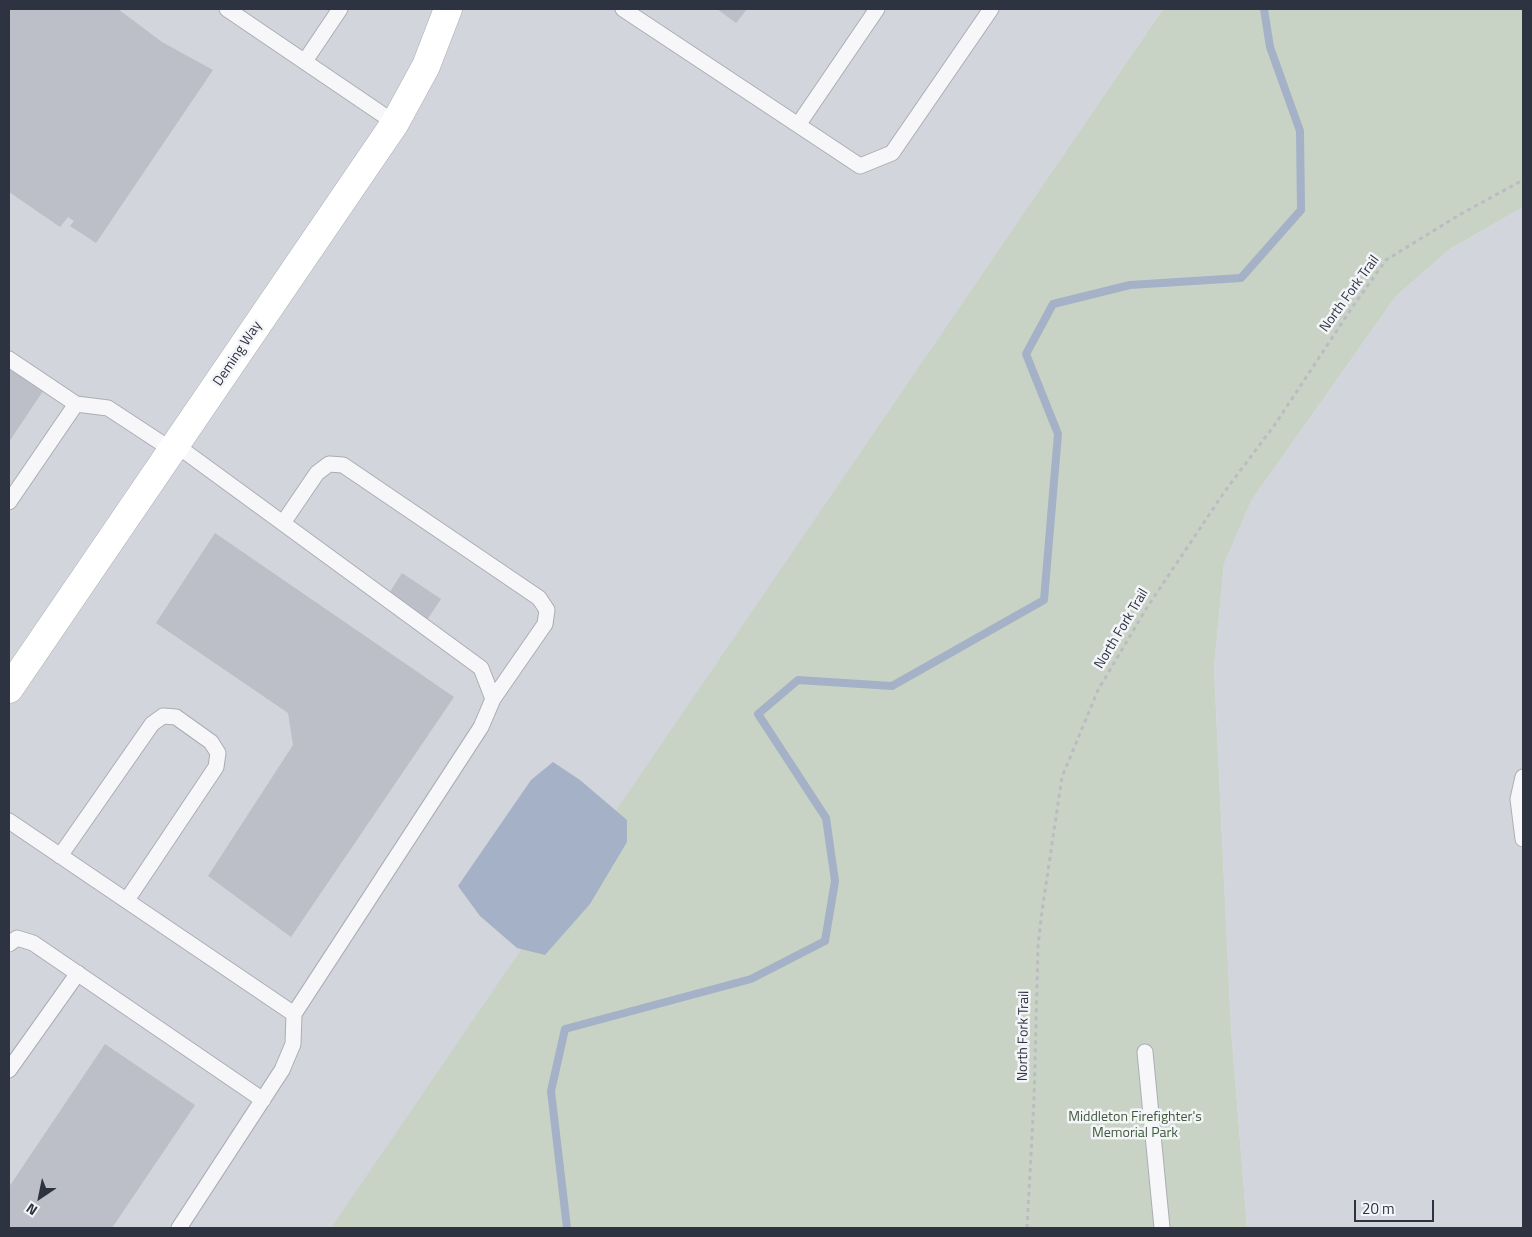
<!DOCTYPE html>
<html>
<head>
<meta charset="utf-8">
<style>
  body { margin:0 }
  #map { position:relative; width:1532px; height:1237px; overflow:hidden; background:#e4e6ea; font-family:"Titillium Web",sans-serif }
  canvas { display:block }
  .frame { position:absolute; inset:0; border:10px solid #2e3341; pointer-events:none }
  .north { position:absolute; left:15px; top:1172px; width:50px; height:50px; -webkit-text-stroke:4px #f4f5f8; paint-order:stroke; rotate:214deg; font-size:14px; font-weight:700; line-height:20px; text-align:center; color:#2e3341 }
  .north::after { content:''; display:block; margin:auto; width:18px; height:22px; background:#2e3341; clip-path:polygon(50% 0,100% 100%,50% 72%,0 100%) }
  .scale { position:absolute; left:1354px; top:1200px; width:80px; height:22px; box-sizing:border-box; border:2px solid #2e3341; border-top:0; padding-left:6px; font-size:15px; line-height:18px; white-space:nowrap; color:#2e3341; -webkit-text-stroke:4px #f4f5f8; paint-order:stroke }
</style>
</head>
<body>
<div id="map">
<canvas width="1532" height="1237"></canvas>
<div class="frame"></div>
<div class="north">N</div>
<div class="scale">20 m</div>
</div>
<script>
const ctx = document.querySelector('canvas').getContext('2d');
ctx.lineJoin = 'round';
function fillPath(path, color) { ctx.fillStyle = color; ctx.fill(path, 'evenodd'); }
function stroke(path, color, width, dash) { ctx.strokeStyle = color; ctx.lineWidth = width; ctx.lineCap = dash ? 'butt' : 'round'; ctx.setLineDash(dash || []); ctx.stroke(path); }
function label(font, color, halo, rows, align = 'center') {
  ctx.font = font + ' "Titillium Web",sans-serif'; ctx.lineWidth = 5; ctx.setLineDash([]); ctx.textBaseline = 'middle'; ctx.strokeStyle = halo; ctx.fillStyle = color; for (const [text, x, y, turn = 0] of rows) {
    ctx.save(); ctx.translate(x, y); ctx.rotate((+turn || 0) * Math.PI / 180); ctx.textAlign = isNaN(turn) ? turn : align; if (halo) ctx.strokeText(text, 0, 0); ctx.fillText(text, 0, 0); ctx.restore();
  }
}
fillPath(new Path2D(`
  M9,9H1163L332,1228H9Z
  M1523,207V1228H1247L1231,1028L1214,668L1224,564L1251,501L1396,296L1450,249Z`), '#d3d5dc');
fillPath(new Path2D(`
  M1163,9H1523V207L1450,249L1396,296L1251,501L1224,564L1214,668L1231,1028L1247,1228H331Z`), '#c8d3c6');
fillPath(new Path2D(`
  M553,762L580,780L627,820V842L590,904L545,955L517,948L480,916L458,886L531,780Z`), '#a4b1c6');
stroke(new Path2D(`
  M567,1228L551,1091L565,1029L751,979L825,941L835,881L826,818L758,714L798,680L892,686L1044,600L1058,434L1026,354L1053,304L1130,285L1241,278L1301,210L1300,131L1270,47L1264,9`), '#a4b1c6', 8);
fillPath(new Path2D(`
  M9,9H118L162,42L213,70L96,243L70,226L74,221L68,217L60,227L9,192Z
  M717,9H747L736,23Z
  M9,369L43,391L9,442Z
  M215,533L454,697L291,937L208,876L293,745L288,713L156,623Z
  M402,573L441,599L427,620L388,595Z
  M105,1044L195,1105L112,1228H9V1187Z`), '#bcbfc7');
const lane = new Path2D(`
  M227,9L395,123
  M623,9L860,166L892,153L991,9
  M305,61L340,9
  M798,125L877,9
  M9,359L76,404L108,408L172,450
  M176,445L481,668L493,699L481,727L294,1014L293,1044L282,1070L179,1228
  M9,502L76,404
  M283,523L317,473L329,464L343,465L539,598L547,610L545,624L493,699
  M1523,777L1518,799L1523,839
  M9,821L294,1014
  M60,856L152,724L163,716L176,717L211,742L218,753L216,767L127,900
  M9,944L17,938L33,943L263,1100
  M1145,1052L1162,1228
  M9,1070L78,973`);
const secondary = new Path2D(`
  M9,689L395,123L426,66L448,9`);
stroke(lane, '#aaadb4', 17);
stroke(secondary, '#aaadb4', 29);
stroke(new Path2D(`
  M1027,1228L1034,1100L1038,946L1042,911L1062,777L1098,690L1146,609L1225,491L1276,423L1353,306L1386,260L1459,215L1523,180`), '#bbbcc2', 3, [4, 4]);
stroke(lane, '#f7f7f9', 15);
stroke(secondary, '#fff', 28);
label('14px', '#2e3341', '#f4f5f8', [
  ["North Fork Trail",1350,294,-54],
  ["Deming Way",238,354,-56],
  ["North Fork Trail",1122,629,-59],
  ["North Fork Trail",1024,1036,-89]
]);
label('14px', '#405b3c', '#f4f5f8', [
  ["Middleton Firefighter's",1135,1118],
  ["Memorial Park",1135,1134]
]);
</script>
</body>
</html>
